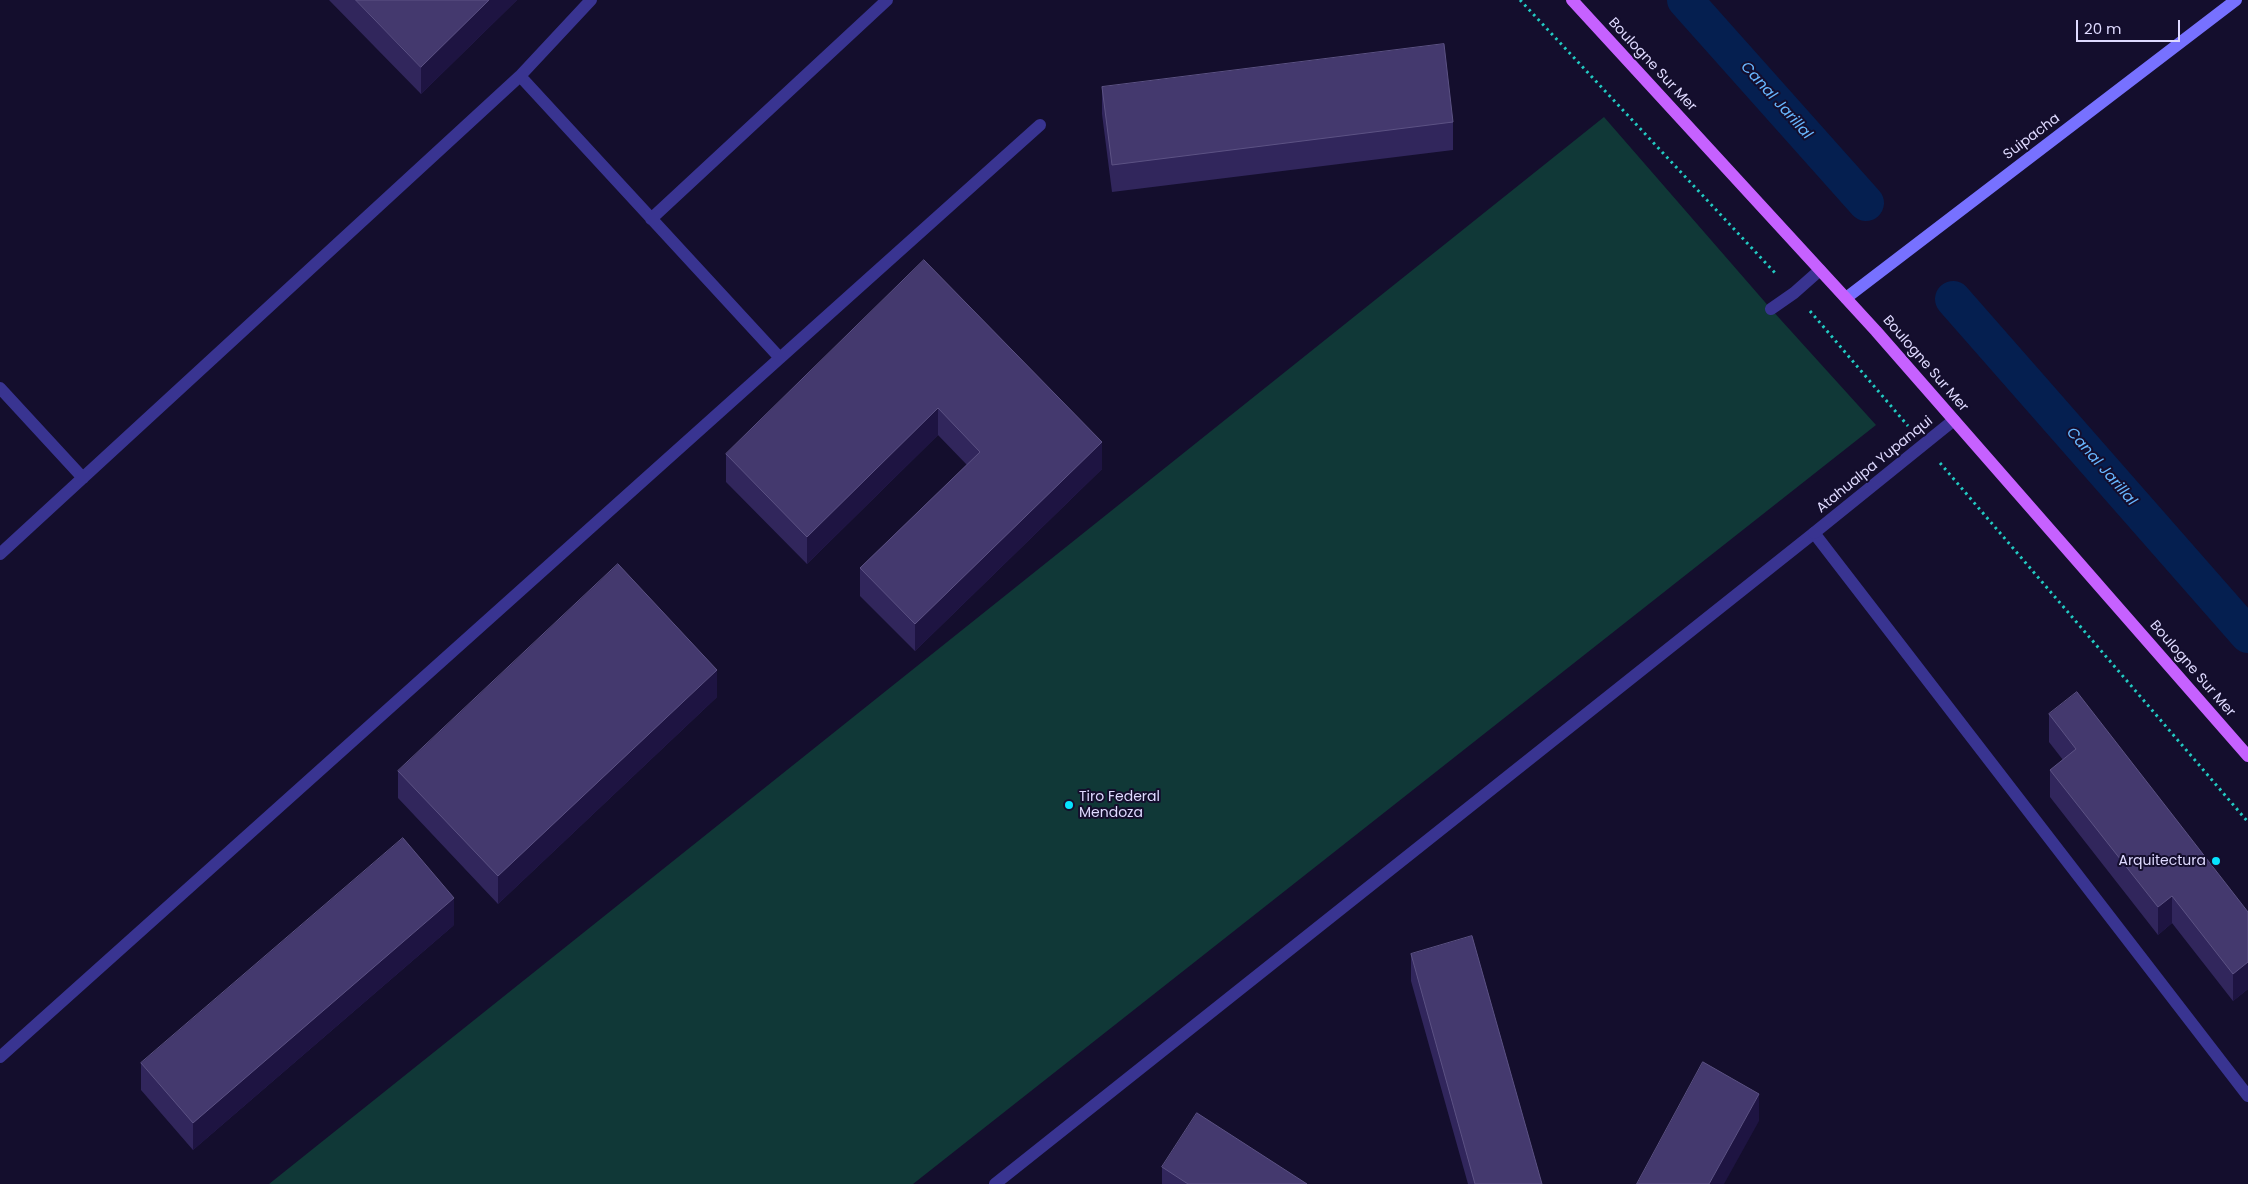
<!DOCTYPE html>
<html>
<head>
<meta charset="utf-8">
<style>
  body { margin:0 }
  #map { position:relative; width:2248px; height:1184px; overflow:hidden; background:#140e2d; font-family:Poppins,sans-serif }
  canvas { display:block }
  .scale { position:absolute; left:2076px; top:20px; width:104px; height:22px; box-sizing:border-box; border:2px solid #dfdaff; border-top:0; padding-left:6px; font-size:15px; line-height:18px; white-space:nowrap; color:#dfdaff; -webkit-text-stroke:4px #140e2d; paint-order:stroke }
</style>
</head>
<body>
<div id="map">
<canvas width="2248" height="1184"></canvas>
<div class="scale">20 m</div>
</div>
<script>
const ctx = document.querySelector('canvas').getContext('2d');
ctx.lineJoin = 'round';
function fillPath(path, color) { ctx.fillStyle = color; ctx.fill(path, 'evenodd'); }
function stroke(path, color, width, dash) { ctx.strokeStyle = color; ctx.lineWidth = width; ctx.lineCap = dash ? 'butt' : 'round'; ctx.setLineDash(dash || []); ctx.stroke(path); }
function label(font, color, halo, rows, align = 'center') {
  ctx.font = font + ' Poppins,sans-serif'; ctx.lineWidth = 4; ctx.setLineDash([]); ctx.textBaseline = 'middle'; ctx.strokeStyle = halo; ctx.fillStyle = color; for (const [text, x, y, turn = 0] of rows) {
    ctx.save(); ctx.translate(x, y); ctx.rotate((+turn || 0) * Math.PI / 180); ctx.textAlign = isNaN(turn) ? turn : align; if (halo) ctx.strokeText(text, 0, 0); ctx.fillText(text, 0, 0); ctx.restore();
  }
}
fillPath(new Path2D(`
  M1604,117L1771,309L1876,425L913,1184H269Z`), '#103837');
stroke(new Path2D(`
  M1685,0L1866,203
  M1953,299L2248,635`), '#051f50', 36);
stroke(new Path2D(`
  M1520,0L1777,275
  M1810,311L1908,426
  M1940,463L2248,822`), '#22cbc3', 3, [2.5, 4]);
stroke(new Path2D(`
  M1771,309L1794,293L1820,270
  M995,1184L1814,533L2248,1096`), '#393491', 12);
stroke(new Path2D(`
  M520,76L780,358
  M651,219L887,0
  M0,388L83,478
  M1814,533L1954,420
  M0,554L520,76L591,0
  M0,1057L1040,125`), '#393491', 12);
stroke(new Path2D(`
  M1846,298L2236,0`), '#7771ff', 12);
stroke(new Path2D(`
  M1572,0L1876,331L2248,756`), '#c661ff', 12);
fillPath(new Path2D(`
  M329,0H517L421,94Z
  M1102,87L1453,122V150L1112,192L1102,114Z
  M924,260L1102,469L915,651L860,596V568L967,465L938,435L807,564L726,482V454Z
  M717,697L498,904L398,798V771Z
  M2049,714L2248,912V989L2233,1001L2172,923L2158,935L2050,797V770L2063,760L2049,742Z
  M454,925L193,1150L141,1090V1063Z
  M1411,954L1542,1184H1468L1411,981Z
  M1162,1167L1307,1184H1162Z`), '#31265c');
fillPath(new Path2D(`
  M489,0H517L421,94V67Z
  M938,408V435L807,564V537Z
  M1102,442V469L915,651V624Z
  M717,670V697L498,904V876Z
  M2172,896V923L2158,935V907Z
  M454,898V925L193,1150V1123Z
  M2248,962V989L2233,1001V974Z
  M1759,1094V1121L1724,1184H1709Z`), '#1e1442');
const building = new Path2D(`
  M356,0H489L421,67Z
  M1444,44L1453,122L1112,165L1102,87Z
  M924,260L1102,442L915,624L860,568L980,452L938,408L807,537L726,454Z
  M618,564L717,670L498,876L398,771Z
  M2077,692L2248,912V962L2233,974L2172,896L2158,907L2050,770L2076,749L2049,714Z
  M403,838L454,898L193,1123L141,1063Z
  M1472,936L1542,1184H1475L1411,954Z
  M1703,1062L1759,1094L1709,1184H1637Z
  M1197,1113L1307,1184H1188L1162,1167Z`);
fillPath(building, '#44396e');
stroke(building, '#5c5284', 1);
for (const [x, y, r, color] of [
  [1069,805,5,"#06e3ff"],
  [2216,861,5,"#06e3ff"]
]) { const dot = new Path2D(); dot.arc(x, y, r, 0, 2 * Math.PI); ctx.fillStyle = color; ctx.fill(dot); stroke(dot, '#140e2d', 2); }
label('14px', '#dfdaff', '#140e2d', [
  ["Boulogne Sur Mer",1652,65,47],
  ["Suipacha",2032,137,-37],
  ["Boulogne Sur Mer",1925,364,49],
  ["Atahualpa Yupanqui",1875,465,-39],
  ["Boulogne Sur Mer",2192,669,49]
]);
label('14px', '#dfdaff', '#140e2d', [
  ["Tiro Federal",1079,797],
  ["Mendoza",1079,813],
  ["Arquitectura",2206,861,"right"]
], 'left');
label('italic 15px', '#68b7ff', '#140e2d', [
  ["Canal Jarillal",1776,101,48],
  ["Canal Jarillal",2101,467,49]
]);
</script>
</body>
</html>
